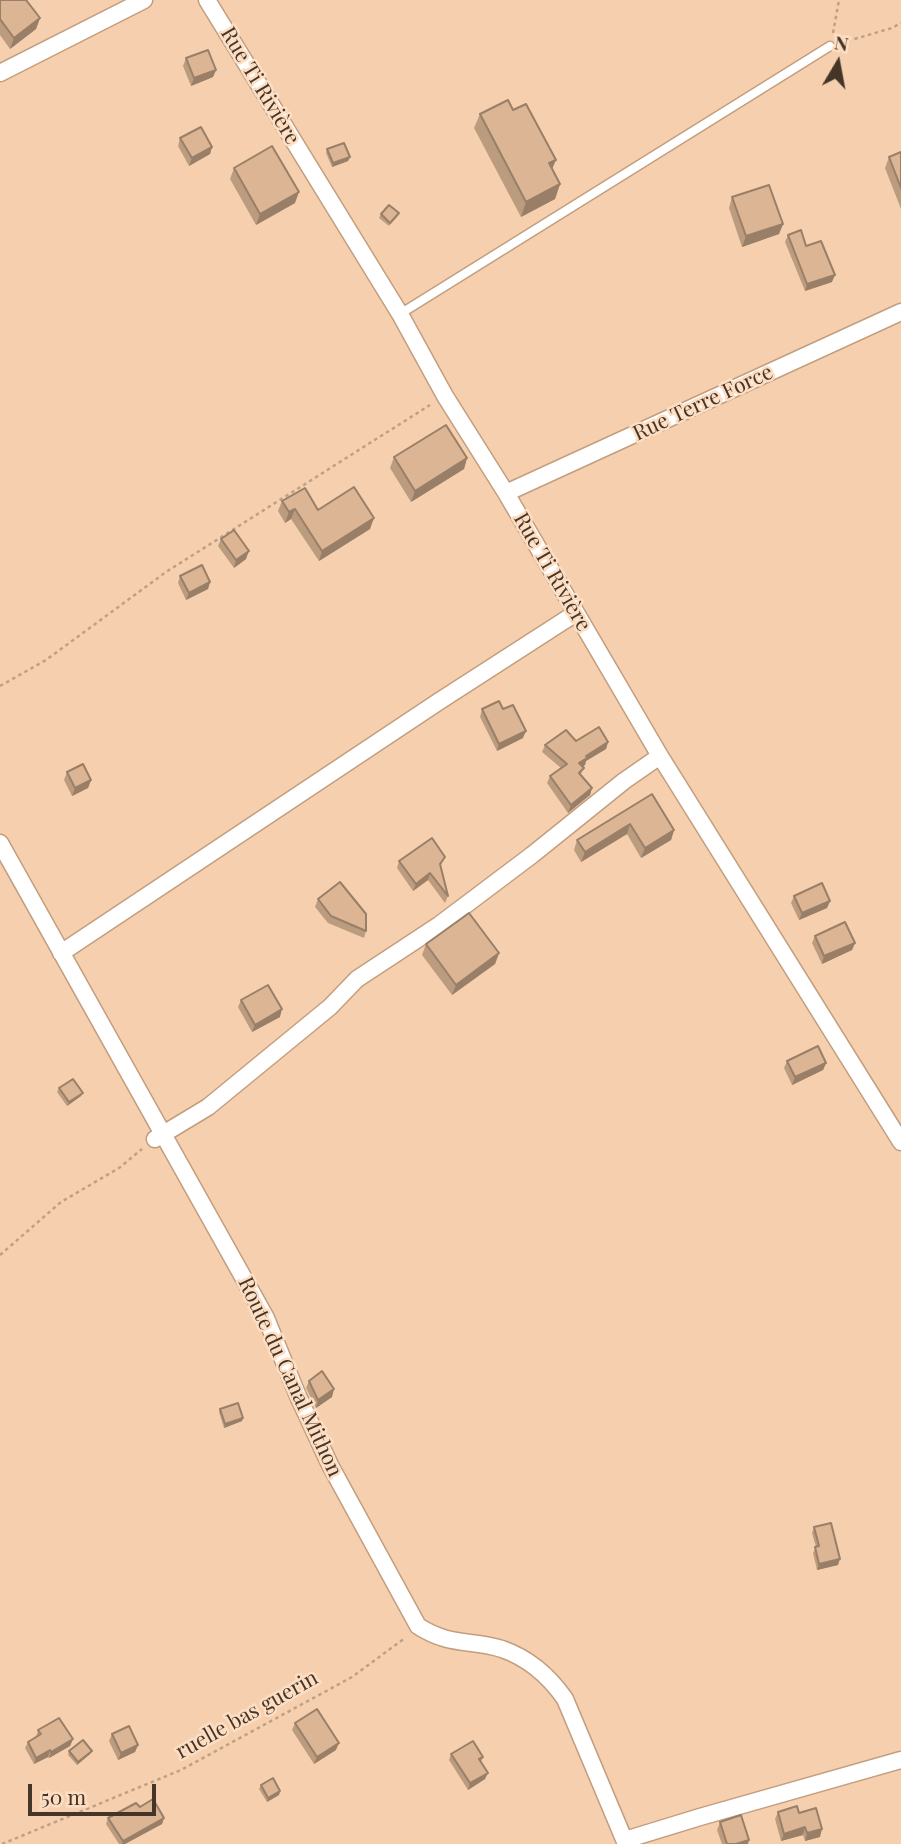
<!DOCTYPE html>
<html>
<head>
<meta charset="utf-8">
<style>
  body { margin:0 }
  #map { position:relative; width:901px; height:1844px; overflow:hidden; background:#f6d0ae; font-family:"Playfair Display",serif }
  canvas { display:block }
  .north { position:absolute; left:803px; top:28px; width:70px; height:70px; -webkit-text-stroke:5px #fddec3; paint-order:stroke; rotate:10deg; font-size:19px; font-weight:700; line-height:28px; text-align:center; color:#443528 }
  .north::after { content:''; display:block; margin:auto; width:24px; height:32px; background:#443528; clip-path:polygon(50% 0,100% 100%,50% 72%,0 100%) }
  .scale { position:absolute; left:28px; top:1784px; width:128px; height:32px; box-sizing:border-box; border:4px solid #443528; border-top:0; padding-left:9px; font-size:21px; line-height:24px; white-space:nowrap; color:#443528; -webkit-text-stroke:5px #fddec3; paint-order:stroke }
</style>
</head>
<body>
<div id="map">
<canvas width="901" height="1844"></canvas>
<div class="north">N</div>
<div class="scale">50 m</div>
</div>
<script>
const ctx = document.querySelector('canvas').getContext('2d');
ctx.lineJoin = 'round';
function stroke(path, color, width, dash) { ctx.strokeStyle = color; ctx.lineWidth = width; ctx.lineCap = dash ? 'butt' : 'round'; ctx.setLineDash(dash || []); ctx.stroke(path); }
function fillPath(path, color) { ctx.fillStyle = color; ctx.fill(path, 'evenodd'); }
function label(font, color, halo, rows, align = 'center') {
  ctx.font = font + ' "Playfair Display",serif'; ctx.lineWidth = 5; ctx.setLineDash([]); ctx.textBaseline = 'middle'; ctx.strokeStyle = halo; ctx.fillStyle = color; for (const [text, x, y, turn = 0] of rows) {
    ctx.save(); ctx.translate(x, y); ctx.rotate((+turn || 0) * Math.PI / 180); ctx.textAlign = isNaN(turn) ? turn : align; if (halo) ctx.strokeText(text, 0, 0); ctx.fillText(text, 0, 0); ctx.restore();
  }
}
const service = new Path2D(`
  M400,314L830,46`);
const minor = new Path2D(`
  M207,0L400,314L445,396L506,493L660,756L901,1142
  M0,73L144,0
  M506,493L901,312
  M0,843L266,1318L298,1396L330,1465L418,1626C451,1647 470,1639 502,1649C528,1658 549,1676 565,1699L626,1844
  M61,953L438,702L576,613
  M155,1139L208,1107L330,1007L357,979L439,925L532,855L624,781L660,756
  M625,1840L700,1817L901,1760`);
stroke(service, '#c39e7e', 11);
stroke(minor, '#c39e7e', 19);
stroke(new Path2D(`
  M833,33L839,0
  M841,43L892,28L901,23
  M0,686L46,660L166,572L430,405
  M0,1255L61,1202L119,1168L142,1149
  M2,1844L181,1770L352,1677L405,1638`), '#bfa084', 2.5, [3.5, 3.5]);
stroke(service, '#fff', 8);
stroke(minor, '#fff', 16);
fillPath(new Path2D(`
  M0,0L40,18L36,29L10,49L0,35Z
  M186,58L216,70L213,77L191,86L183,66Z
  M513,110L552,169L560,184L555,199L521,217L474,128L480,114Z
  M180,138L212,147L210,154L189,166L178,146Z
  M327,149L350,157L348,161L332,167L326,153Z
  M901,152V209L885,168L889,157Z
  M234,168L295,203L256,225L230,179Z
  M732,197L783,224L779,234L742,247L729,208Z
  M399,213L397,217L389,226L379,218L381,214Z
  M788,235L806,246L832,282L805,291L785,242Z
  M394,457L467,458L464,469L411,502L390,468Z
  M282,501L318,510L370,529L319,561L291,519L285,523L278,511Z
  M221,539L246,559L234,568L218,546Z
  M180,576L210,582L208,589L186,600L178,583Z
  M482,709H503L523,738L497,751L480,717Z
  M576,741L608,742L606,749L586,761L585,765L583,766L581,775L592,788L590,795L568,813L547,783L550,776L561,768L542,752L545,745Z
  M67,772L91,780L88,788L72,796L64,780Z
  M652,794L674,830L671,840L641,858L627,834L581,862L574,850L577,840Z
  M445,857L440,867L448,896L445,903L428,880L413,891L397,868L399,861Z
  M794,896L830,901L827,908L799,920L791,903Z
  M318,899L366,931L364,938L328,923L315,907Z
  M815,936L855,943L852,950L822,964L812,943Z
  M426,944L499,953L495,964L452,995L422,955Z
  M241,1000L280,1017L252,1032L238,1007Z
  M787,1061L826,1063L823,1070L792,1085L784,1068Z
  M59,1088L81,1096L67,1106L57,1092Z
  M309,1381L332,1397L316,1408L306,1388Z
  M220,1409L242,1421L224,1428L219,1412Z
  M814,1527L838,1565L817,1570L813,1553L816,1547L812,1533Z
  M295,1723L336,1750L314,1764L292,1730Z
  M38,1730L73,1739L70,1746L49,1758L48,1757L34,1764L25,1748L28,1742L36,1737Z
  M112,1734L138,1745L135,1752L118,1760L109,1741Z
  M69,1751H92L90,1754L77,1765L68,1755Z
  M451,1754L483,1757L481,1762L485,1779L468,1790L449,1760Z
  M261,1785L280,1791L279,1795L267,1802L259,1789Z
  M140,1807L164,1818L162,1824L125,1844H119L106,1824L108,1818Z
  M778,1812L799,1813L820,1837L805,1841L803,1835L781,1841L775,1819Z
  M720,1822L748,1844H722L717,1830Z`), '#bc9c7f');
fillPath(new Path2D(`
  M40,18L36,29L10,49L14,38Z
  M216,70L213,77L191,86L194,78Z
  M212,147L210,154L189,166L192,158Z
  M350,157L348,161L332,167L333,163Z
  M556,160L550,174L549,163Z
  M560,184L555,199L521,217L526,202Z
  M299,192L295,203L256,225L260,214Z
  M783,224L779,234L742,247L746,236Z
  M835,275L832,282L805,291L807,284Z
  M467,458L464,469L411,502L415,491Z
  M295,509L291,519L285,523L289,512Z
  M374,518L370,529L319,561L322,551Z
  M249,551L246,559L234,568L236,560Z
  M210,582L208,589L186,600L189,593Z
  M526,731L523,738L497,751L499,744Z
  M608,742L606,749L586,761L585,765L577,770L579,763L586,756Z
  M91,780L88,788L72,796L75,788Z
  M592,788L590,795L568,813L571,805Z
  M630,824L627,834L581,862L585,852Z
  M674,830L671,840L641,858L645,848Z
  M430,873L428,880L413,891L416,884Z
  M830,901L827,908L799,920L802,913Z
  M855,943L852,950L822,964L824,956Z
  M499,953L495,964L452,995L456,985Z
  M282,1009L280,1017L252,1032L255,1025Z
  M826,1063L823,1070L792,1085L795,1077Z
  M83,1093L81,1096L67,1106L69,1102Z
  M334,1389L332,1397L316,1408L318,1400Z
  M243,1418L242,1421L224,1428L225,1424Z
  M840,1559L838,1565L817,1570L819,1564Z
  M73,1739L70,1746L49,1758L51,1752Z
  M339,1743L336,1750L314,1764L317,1757Z
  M138,1745L135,1752L118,1760L121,1753Z
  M50,1750L48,1757L34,1764L36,1758Z
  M92,1751L90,1754L77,1765L78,1762Z
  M488,1773L485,1779L468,1790L470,1783Z
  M280,1791L279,1795L267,1802L268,1798Z
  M164,1818L162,1824L125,1844H122L123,1841Z
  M805,1827L803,1835L781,1841L784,1834Z
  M822,1829L820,1837L805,1841L807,1833Z
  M749,1840L748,1844H736Z`), '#997f68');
const building = new Path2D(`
  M0,0H26L40,18L14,38L0,19Z
  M208,50L216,70L194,78L186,58Z
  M508,100L513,110L526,104L556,160L549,163L560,184L526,202L480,114Z
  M201,127L212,147L192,158L180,138Z
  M344,143L350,157L333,163L327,149Z
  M272,146L299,192L260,214L234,168Z
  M901,152V188L889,157Z
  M769,185L783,224L746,236L732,197Z
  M389,205L399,213L390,223L381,214Z
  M801,230L806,246L821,241L835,275L807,284L788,235Z
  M446,425L467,458L415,491L394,457Z
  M354,487L374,518L322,551L295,509L289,512L282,501L305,488L318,510Z
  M234,530L249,551L236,560L221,539Z
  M202,565L210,582L189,593L180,576Z
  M499,701L503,709L513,705L526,731L499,744L482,709Z
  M599,727L608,742L586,756L587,758L579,763L584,768L579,773L592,788L571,805L550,776L567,764L545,745L566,730L576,741Z
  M83,764L91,780L75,788L67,772Z
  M652,794L674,830L645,848L630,824L585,852L577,840Z
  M432,838L445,857L440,864L448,896L430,873L416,884L399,861Z
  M340,882L366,914V931L331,916L318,899Z
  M822,883L830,901L802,913L794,896Z
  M469,913L499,953L456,985L426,944Z
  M845,922L855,943L824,956L815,936Z
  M268,985L282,1009L255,1025L241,1000Z
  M818,1046L826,1063L795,1077L787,1061Z
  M73,1079L83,1093L69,1102L59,1088Z
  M322,1371L334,1389L318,1400L309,1381Z
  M238,1403L243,1418L225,1424L220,1409Z
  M831,1523L840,1559L819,1564L815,1547L819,1546L814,1527Z
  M317,1709L339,1743L317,1757L295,1723Z
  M59,1718L73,1739L51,1752L50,1750L36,1758L28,1742L41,1734L38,1730Z
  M129,1726L138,1745L121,1753L112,1734Z
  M83,1740L92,1751L78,1762L69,1751Z
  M473,1741L483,1757L479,1759L488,1773L470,1783L451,1754Z
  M273,1778L280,1791L268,1798L261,1785Z
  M153,1799L164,1818L123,1841L108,1818L136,1803L140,1807Z
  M797,1806L799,1813L816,1808L822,1829L807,1833L805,1827L784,1834L778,1812Z
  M741,1815L749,1840L736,1844H727L720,1822Z`);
fillPath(building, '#dbb594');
stroke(building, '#997f68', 2);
label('21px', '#443528', '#fddec3', [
  ["Rue Ti Rivière",260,86,59],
  ["Rue Terre Force",703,403,-25],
  ["Rue Ti Rivière",552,572,60],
  ["Route du Canal Mithon",290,1377,65],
  ["ruelle bas guerin",247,1715,-29]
]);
</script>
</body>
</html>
